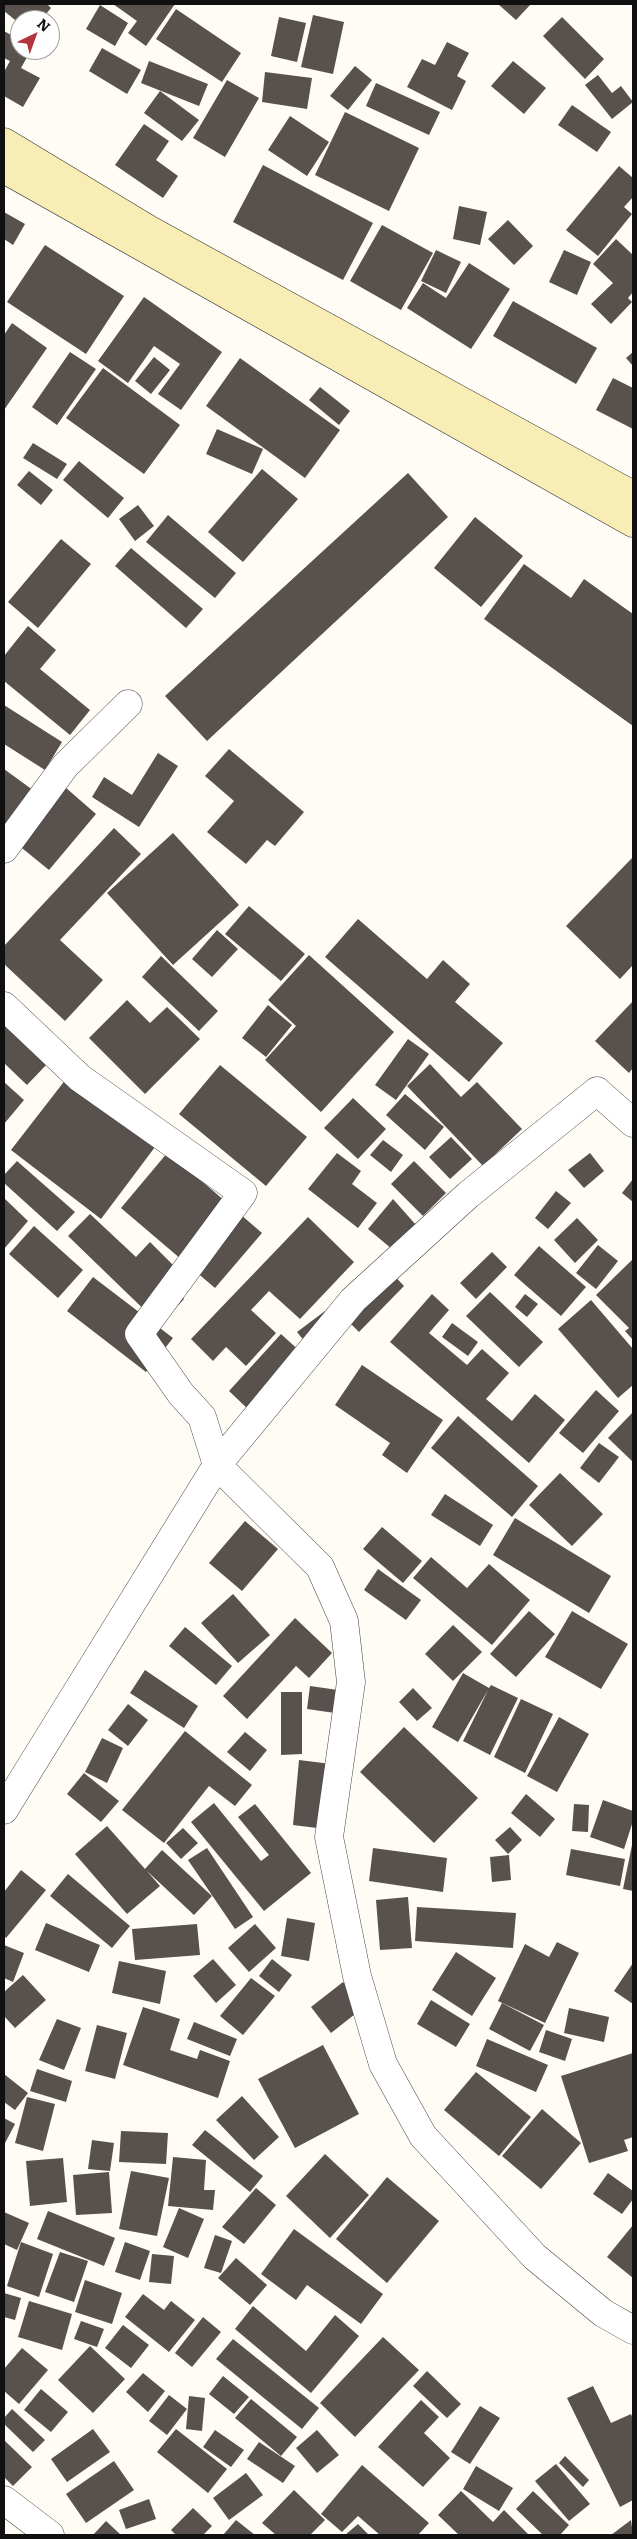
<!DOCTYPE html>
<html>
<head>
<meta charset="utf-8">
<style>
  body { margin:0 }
  #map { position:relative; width:637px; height:2539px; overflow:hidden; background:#fefcf4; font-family:Literata,serif }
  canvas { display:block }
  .frame { position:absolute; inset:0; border:5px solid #101010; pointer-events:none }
  .north { position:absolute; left:10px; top:10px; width:50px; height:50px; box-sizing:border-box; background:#fff; border:1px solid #9f9f9f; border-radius:50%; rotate:42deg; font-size:14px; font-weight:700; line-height:20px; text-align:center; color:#101010 }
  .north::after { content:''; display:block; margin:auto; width:18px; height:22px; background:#b4343e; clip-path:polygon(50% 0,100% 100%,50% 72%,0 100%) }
</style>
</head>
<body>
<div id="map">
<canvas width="637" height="2539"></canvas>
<div class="frame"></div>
<div class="north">N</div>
</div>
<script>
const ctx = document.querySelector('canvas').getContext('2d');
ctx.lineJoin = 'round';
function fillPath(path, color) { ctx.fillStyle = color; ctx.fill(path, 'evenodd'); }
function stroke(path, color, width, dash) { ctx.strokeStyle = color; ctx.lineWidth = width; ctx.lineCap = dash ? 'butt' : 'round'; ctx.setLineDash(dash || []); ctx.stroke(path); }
fillPath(new Path2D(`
  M4,4H47L51,8L41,20H20V24L4,11Z
  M113,4H175L146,46L128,33L137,21Z
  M498,4H531L516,20Z
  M100,5L128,23L115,46L86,29Z
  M176,9L241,53L222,82L156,39Z
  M313,15L344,22L333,74L301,67Z
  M279,17L306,23L297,62L271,56Z
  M562,17L604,59L585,79L543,36Z
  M4,31L20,40V50H31L21,68L40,78L23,107L4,96V72L10,61L4,58Z
  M447,42L469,53L457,76L466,81L452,110L407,87L422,59L435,65Z
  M102,48L141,70L127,94L89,71Z
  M149,61L208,84L199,106L141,83Z
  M513,61L546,88L524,114L491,86Z
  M355,66L372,80L348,110L330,96Z
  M265,72L312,78L307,109L262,102Z
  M598,75L612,93L621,86L633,102L612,119L585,85Z
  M227,80L259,98L225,157L193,138Z
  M376,83L440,112L429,135L366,106Z
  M160,91L199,120L182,141L144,113Z
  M572,105L611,132L597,152L558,125Z
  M345,112L419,148L389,211L315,175Z
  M290,116L329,142L307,176L268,150Z
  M144,124L169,141L156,160L178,176L163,198L115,165Z
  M263,165L373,223L343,280L233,222Z
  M619,166L633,178V197L624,207L632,214L598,256L566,230Z
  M459,206L487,212L480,245L453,239Z
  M4,212L25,224L13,245L4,239Z
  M508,220L533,246L514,265L488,239Z
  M382,225L433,253L401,310L350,281Z
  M616,239L633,255V292L628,298L632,302L611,324L591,304L613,283L593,264Z
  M45,245L124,296L86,354L7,302Z
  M436,250L461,262L446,293L421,281Z
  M564,250L591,262L577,295L549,282Z
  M469,263L510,289L471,349L407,308L423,283L446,298Z
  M144,297L222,352L181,410L158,394L180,364L154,346L128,383L98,361Z
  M513,301L597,348L576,384L493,336Z
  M12,323L47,348L4,410V335Z
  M70,352L96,369L57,425L32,407Z
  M633,352V366L626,358Z
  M154,357L170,370L151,394L135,381Z
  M240,358L340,430L305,478L206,406Z
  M103,368L180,425L144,474L66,418Z
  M613,378L633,388V429L596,410Z
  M320,387L350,411L339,425L309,400Z
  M217,429L263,449L252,474L206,454Z
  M33,443L67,464L57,479L23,458Z
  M79,461L124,498L108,518L63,480Z
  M262,469L298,499L243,562L208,532Z
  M29,471L53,490L41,505L17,485Z
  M408,473L448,517L207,741L165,696Z
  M138,505L154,526L135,541L119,519Z
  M168,515L236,573L215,598L146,542Z
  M475,517L523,556L481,607L434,568Z
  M61,539L91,564L38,628L8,602Z
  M131,548L203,609L186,628L115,566Z
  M524,564L571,598L584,579L633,614V726L484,619Z
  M28,626L56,650L40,669L90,710L70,735L4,681V656Z
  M4,705L62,742L45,770L4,744Z
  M229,749L304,812L275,846L267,840L246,864L207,832L234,801L205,776Z
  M158,753L178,766L139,827L92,797L104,777L132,795Z
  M4,769L37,793L4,840Z
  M65,787L96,814L49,870L17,844Z
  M114,828L141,854L60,940L103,980L65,1021L4,964V946Z
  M173,833L239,905L173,965L107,893Z
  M633,857V965L620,979L566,926Z
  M249,906L305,954L281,981L225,934Z
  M358,919L427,979L443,960L470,984L455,1002L503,1043L469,1082L325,957Z
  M217,930L238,949L212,977L192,959Z
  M309,955L394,1032L321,1112L265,1060L296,1026L268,1000Z
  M161,956L218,1011L199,1031L142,977Z
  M127,1000L150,1023L167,1007L200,1039L145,1094L89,1038Z
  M633,1001V1068L629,1073L595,1041Z
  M268,1005L292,1025L266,1057L242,1038Z
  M4,1020L49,1062L27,1085L4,1063Z
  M408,1039L429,1054L396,1100L375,1085Z
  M430,1064L461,1097L477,1082L522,1129L483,1166L407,1086Z
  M220,1065L307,1137L266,1186L179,1114Z
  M66,1079L155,1147L101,1219L11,1150Z
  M4,1082L24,1100L4,1124Z
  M405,1094L444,1127L425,1150L386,1115Z
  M353,1098L386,1129L358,1159L324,1128Z
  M451,1137L472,1159L450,1179L429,1157Z
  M383,1140L403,1155L391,1172L370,1155Z
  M168,1152L262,1233L215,1288L121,1208Z
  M337,1153L361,1171L352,1184L377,1203L358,1228L308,1189Z
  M590,1153L604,1171L584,1188L568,1170Z
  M17,1161L75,1212L57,1231L4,1183V1175Z
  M414,1161L446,1193L423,1216L391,1184Z
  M633,1179V1202L622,1193Z
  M556,1191L571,1203L548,1229L535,1218Z
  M4,1198L28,1221L4,1249Z
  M393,1199L416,1225L392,1249L368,1229Z
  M90,1214L136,1257L150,1242L175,1267L164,1279L184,1299L160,1325L68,1236Z
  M308,1217L354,1262L300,1319L269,1291L251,1310L276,1333L246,1366L226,1347L213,1361L191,1339Z
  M577,1218L598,1240L575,1263L554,1240Z
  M34,1226L83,1270L58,1298L9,1254Z
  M598,1245L618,1261L596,1289L576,1273Z
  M539,1246L586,1287L561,1316L514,1275Z
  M492,1252L507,1267L476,1299L460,1283Z
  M633,1259V1340L625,1331L629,1328L596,1295Z
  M389,1270L404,1286L359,1332L343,1316Z
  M93,1277L173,1338L146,1372L67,1311Z
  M490,1292L543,1342L519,1367L466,1316Z
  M432,1294L449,1310L429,1333L467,1365L482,1349L509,1373L486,1399L512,1421L535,1394L565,1420L529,1463L390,1342Z
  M525,1294L538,1304L527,1317L515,1307Z
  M591,1300L633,1349V1385L618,1398L558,1329Z
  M325,1311L332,1320L305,1342L297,1332Z
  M452,1323L478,1342L468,1356L442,1337Z
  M281,1334L303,1354L250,1411L229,1391Z
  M362,1365L443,1420L407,1473L382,1455L390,1443L335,1405Z
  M596,1390L619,1411L583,1453L559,1433Z
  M633,1412V1462L608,1438Z
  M458,1416L538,1486L512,1517L431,1448Z
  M599,1443L619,1457L599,1483L580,1468Z
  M560,1473L603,1514L572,1546L529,1505Z
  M445,1494L493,1525L480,1546L431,1515Z
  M515,1518L611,1576L589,1613L493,1555Z
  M245,1521L278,1549L242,1591L209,1563Z
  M382,1527L422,1561L403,1583L363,1549Z
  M431,1557L467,1588L489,1564L530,1600L492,1645L413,1578Z
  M378,1569L421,1600L406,1620L364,1590Z
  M233,1594L270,1635L238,1663L201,1623Z
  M529,1611L555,1634L516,1677L490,1654Z
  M572,1611L628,1644L601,1689L545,1657Z
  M295,1618L332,1653L309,1678L296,1666L247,1719L223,1696Z
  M453,1625L482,1652L453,1681L425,1654Z
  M185,1627L232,1666L216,1685L169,1646Z
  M145,1670L198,1706L184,1728L130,1693Z
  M463,1673L489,1688L491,1685L518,1698L490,1755L463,1741L488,1690L458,1742L432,1727Z
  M310,1686L338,1690L335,1713L307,1709Z
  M413,1688L432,1708L417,1721L399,1702Z
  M281,1692H302V1754L281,1755Z
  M521,1699L553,1714L525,1773L494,1757Z
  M128,1704L148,1720L128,1746L108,1730Z
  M559,1717L589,1734L557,1792L527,1776Z
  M404,1727L478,1798L434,1843L360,1772Z
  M185,1731L252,1785L235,1806L209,1786L164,1843L122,1810Z
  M245,1732L267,1750L250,1771L227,1752Z
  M102,1738L123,1748L107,1783L85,1772Z
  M299,1760L331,1764L325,1829L293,1825Z
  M84,1773L119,1801L101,1822L67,1794Z
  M526,1794L555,1819L540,1837L511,1813Z
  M603,1800L633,1811V1821L624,1849L590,1837Z
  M214,1803L261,1861L269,1855L238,1817L255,1804L311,1873L264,1911L191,1822Z
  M574,1804L589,1805L588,1832L572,1831Z
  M107,1826L145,1869L162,1850L212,1896L194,1915L147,1871L160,1886L127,1914L75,1854Z
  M510,1827L522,1840L508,1854L495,1840Z
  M183,1828L198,1843L181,1859L166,1843Z
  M632,1845H633V1891L623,1889Z
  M207,1848L253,1917L235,1929L188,1860Z
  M373,1848L447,1858L443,1892L369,1881Z
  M571,1849L625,1859L620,1886L566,1875Z
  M509,1855L511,1880L492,1882L490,1857Z
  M21,1870L46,1890L6,1938L4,1936V1892Z
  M68,1874L130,1926L112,1948L50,1896Z
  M408,1897L412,1948L380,1950L376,1900Z
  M417,1907L516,1913L513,1948L415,1941Z
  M287,1918L315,1923L309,1961L281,1956Z
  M46,1923L100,1945L89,1972L35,1950Z
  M197,1924L200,1955L135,1960L132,1929Z
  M255,1924L276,1948L249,1972L228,1948Z
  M557,1942L579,1953L545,2023L498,2001L525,1944L549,1957Z
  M4,1945L24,1953L13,1982L4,1978Z
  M456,1952L496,1978L472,2016L432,1990Z
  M213,1959L236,1985L216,2003L193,1976Z
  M272,1959L292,1975L279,1992L259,1976Z
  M119,1961L166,1971L160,2004L112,1993Z
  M633,1963V2004L614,1991Z
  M23,1975L46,2000L15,2028L4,2016V1992Z
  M251,1978L275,1996L243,2035L220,2016Z
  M343,1982L364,2007L331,2033L311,2007Z
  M431,2000L470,2024L456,2047L417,2024Z
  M502,2003L544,2025L530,2051L489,2029Z
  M143,2007L180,2019L170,2050L197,2059L200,2050L230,2061L218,2098L123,2065Z
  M569,2008L609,2017L604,2042L564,2033Z
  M57,2019L81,2028L64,2070L39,2060Z
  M194,2022L237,2039L230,2056L187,2039Z
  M97,2025L127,2033L115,2079L85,2071Z
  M546,2030L572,2039L565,2061L539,2052Z
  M487,2039L548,2065L536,2092L476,2066Z
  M323,2045L359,2114L295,2148L258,2079Z
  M633,2053V2137L624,2140L628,2151L589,2163L561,2076Z
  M37,2069L72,2081L66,2102L30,2091Z
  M476,2072L531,2117L499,2156L444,2110Z
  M4,2074L28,2093L15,2110L4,2102Z
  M242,2096L279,2137L254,2160L216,2120Z
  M27,2097L55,2104L43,2151L15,2143Z
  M542,2109L581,2143L541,2189L502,2156Z
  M4,2118L15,2124L4,2145Z
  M205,2130L263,2176L250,2192L192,2145Z
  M121,2131L168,2133L166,2164L119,2162Z
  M92,2140L114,2143L110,2171L88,2169Z
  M325,2154L369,2195L330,2238L286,2196Z
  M173,2157L206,2160L204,2190H215L213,2210L168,2206Z
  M63,2158L67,2202L30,2206L26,2161Z
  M131,2171L169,2178L157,2236L119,2229Z
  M109,2172L112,2213L76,2215L73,2175Z
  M608,2173L633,2191V2199L622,2214L593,2194Z
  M387,2177L439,2221L387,2283L336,2239Z
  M256,2188L276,2205L244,2244L222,2227Z
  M179,2208L204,2219L188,2258L163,2247Z
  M48,2211L115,2238L104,2266L37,2239Z
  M4,2212L29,2223L17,2250L4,2244Z
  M633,2225V2278L607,2257Z
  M294,2229L383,2294L361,2324L307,2285L296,2300L261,2274Z
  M215,2235L232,2241L221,2273L204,2268Z
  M21,2242L53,2254L39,2297L7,2286Z
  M125,2242L150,2251L140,2280L115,2272Z
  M60,2252L88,2261L74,2302L45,2292Z
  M152,2254L174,2256L171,2284L149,2282Z
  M236,2258L267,2285L250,2305L218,2278Z
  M85,2280L122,2293L112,2324L75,2312Z
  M4,2293L21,2298L15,2320L4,2317Z
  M143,2294L164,2310L171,2301L195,2320L169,2352L125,2317Z
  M29,2301L72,2314L62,2350L18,2337Z
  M253,2306L306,2351L335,2315L359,2336L311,2393L235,2329Z
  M203,2317L221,2332L192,2367L175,2353Z
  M81,2321L104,2329L97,2347L74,2339Z
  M123,2325L149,2345L131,2368L105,2348Z
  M383,2337L419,2370L355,2437L320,2403Z
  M233,2339L319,2408L302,2429L216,2359Z
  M90,2346L125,2379L93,2413L58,2380Z
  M22,2348L48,2370L19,2404L4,2391V2369Z
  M427,2371L461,2404L447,2418L413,2386Z
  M143,2373L165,2391L148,2412L126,2392Z
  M223,2376L249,2397L234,2414L209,2394Z
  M593,2386L611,2423L631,2414L633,2419V2500L620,2507L567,2398Z
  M41,2389L68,2412L51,2432L24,2410Z
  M169,2395L187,2409L167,2435L149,2421Z
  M189,2396L205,2398L202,2431L186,2429Z
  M251,2399L297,2437L281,2456L235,2418Z
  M421,2400L439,2417L424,2433L450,2458L423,2487L378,2447Z
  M480,2406L500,2418L470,2464L451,2452Z
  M12,2409L45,2440L33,2452L4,2424V2418Z
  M93,2429L110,2452L67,2482L51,2459Z
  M176,2429L227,2469L208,2493L157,2452Z
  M215,2430L244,2450L231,2467L203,2447Z
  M317,2430L339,2455L317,2473L296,2448Z
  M4,2440L32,2467L13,2486L4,2477Z
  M259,2442L295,2466L283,2483L247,2459Z
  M565,2456L589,2480L583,2487L559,2463Z
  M114,2461L134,2490L86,2523L66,2494Z
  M556,2464L590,2504L569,2521L535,2481Z
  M362,2465L429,2523L418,2535H380L358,2516L342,2532L321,2514Z
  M476,2466L513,2488L499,2511L463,2489Z
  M246,2473L263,2495L229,2520L213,2498Z
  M294,2490L325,2520L310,2535H276L262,2523Z
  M461,2491L493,2522L504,2510L529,2535H459L438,2515Z
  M533,2491L569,2525L560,2535H543L516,2509Z
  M149,2499L156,2519L126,2529L119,2510Z
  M193,2508L212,2526L203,2535H176L171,2530Z
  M236,2520L255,2535H223Z
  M631,2520L633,2535H611Z
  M106,2521L121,2535H93Z
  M358,2524L369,2535H345Z`), '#58514d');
const street = new Path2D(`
  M4,849L65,766L128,704
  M4,1006L80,1078L243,1193L139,1334L181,1394L202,1417L217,1465L320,1567L344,1621L351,1682L329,1837L357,1976L383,2064L423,2136L535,2257L603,2313L633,2330
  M4,1810L217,1465L353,1300L468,1195L597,1091L633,1123
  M4,2500L50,2535`);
const secondary = new Path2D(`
  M4,142L148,229L633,495
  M4,169L633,523`);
stroke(street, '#434343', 29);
stroke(secondary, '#323232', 29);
stroke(street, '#fff', 28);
stroke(secondary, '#f8eeb5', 28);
</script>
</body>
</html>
